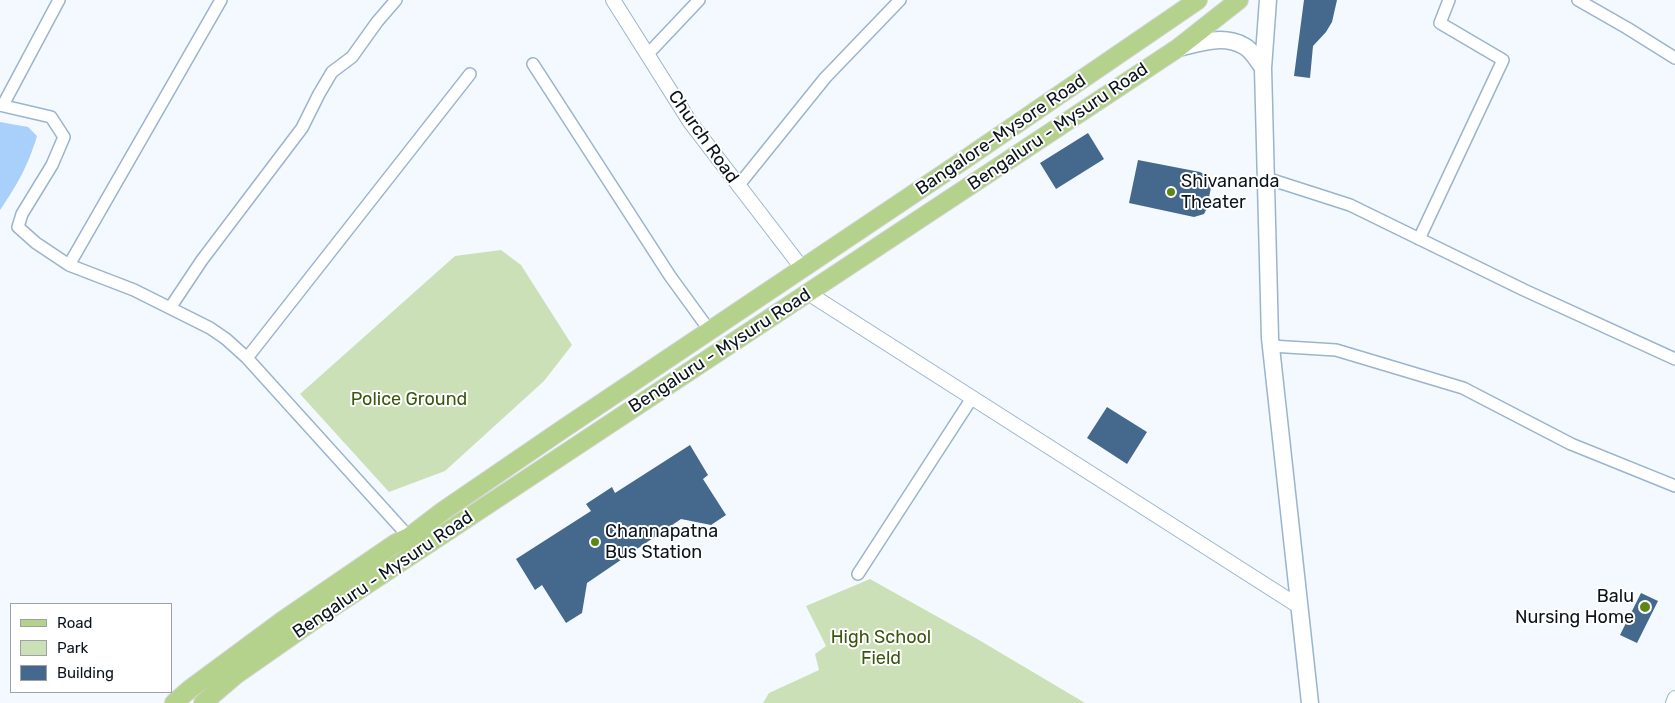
<!DOCTYPE html>
<html>
<head>
<meta charset="utf-8">
<style>
  body { margin:0 }
  #map { position:relative; width:1675px; height:703px; overflow:hidden; background:#f3f9fe; font-family:Rubik,sans-serif }
  canvas { display:block }
  .legend { position:absolute; left:10px; top:603px; width:162px; height:90px; box-sizing:border-box; background:#fff; border:1px solid #9da1a5; margin:0; padding:6px 9px; list-style:none; font-size:15px; color:#0b141d }
  .legend li { display:flex; align-items:center; gap:10px; height:25px }
  .legend b { width:25px; border:1px solid #9da1a5 }
</style>
</head>
<body>
<div id="map">
<canvas width="1675" height="703"></canvas>
<ul class="legend">
<li><b style="height:6px;background:#b5d28c"></b>Road</li>
<li><b style="height:14px;background:#cce0b8"></b>Park</li>
<li><b style="height:14px;background:#45688d"></b>Building</li>
</ul>
</div>
<script>
const ctx = document.querySelector('canvas').getContext('2d');
ctx.lineJoin = 'round';
function fillPath(path, color) { ctx.fillStyle = color; ctx.fill(path, 'evenodd'); }
function stroke(path, color, width, dash) { ctx.strokeStyle = color; ctx.lineWidth = width; ctx.lineCap = dash ? 'butt' : 'round'; ctx.setLineDash(dash || []); ctx.stroke(path); }
function label(font, color, halo, rows, align = 'center') {
  ctx.font = font + ' Rubik,sans-serif'; ctx.lineWidth = 4; ctx.setLineDash([]); ctx.textBaseline = 'middle'; ctx.strokeStyle = halo; ctx.fillStyle = color; for (const [text, x, y, turn = 0] of rows) {
    ctx.save(); ctx.translate(x, y); ctx.rotate((+turn || 0) * Math.PI / 180); ctx.textAlign = isNaN(turn) ? turn : align; if (halo) ctx.strokeText(text, 0, 0); ctx.fillText(text, 0, 0); ctx.restore();
  }
}
fillPath(new Path2D(`
  M501,250L521,265L572,345L544,381L445,471L389,492L300,394L455,256Z
  M870,579L979,640L1085,703H763L769,693L819,670L815,654L826,646L806,606Z`), '#cce0b8');
fillPath(new Path2D(`
  M0,122L28,127L37,136C28,166 17,185 0,210Z`), '#a9d0fa');
fillPath(new Path2D(`
  M1304,0H1337L1332,22L1326,32L1313,46L1310,78L1294,76Z
  M1088,133L1104,159L1056,189L1040,163Z
  M1138,160L1200,172L1209,177L1212,182L1207,208L1204,214L1194,217L1129,203Z
  M1107,407L1147,432L1127,464L1087,438Z
  M690,445L708,475L703,479L726,515L711,525L681,519L587,583L582,613L566,623L542,585L535,590L516,559L591,511L586,504L612,487L615,493Z
  M1641,593L1658,601L1637,643L1620,635Z`), '#45688d');
const minor = new Path2D(`
  M1578,0L1627,28L1675,58
  M647,55L699,0
  M533,64L670,276L710,331
  M0,105L51,117L64,137L52,165L22,214L18,227L36,243L69,265L134,290L210,328L226,339L247,358L409,537
  M3,105L59,0
  M1266,178L1350,205L1524,290L1675,359
  M738,186L825,78L900,0
  M1419,239L1503,60L1440,23L1449,0
  M69,265L221,0
  M170,308L202,260L302,128L319,94L332,72L352,57L377,22L396,0
  M1271,346L1336,350L1463,388L1571,444L1675,486
  M247,358L470,74
  M858,574L972,398`);
const tertiary = new Path2D(`
  M613,0L690,122L802,268
  M808,293L1300,607
  M1673,703L1675,698`);
const secondary = new Path2D(`
  M1268,0L1263,68L1270,338L1310,703
  M1178,48C1200,43 1223,34 1244,46C1252,50 1258,61 1263,68`);
const primary = new Path2D(`
  M174,703L190,689L282,621L396,543L409,537L443,511L563,429L964,160L1198,0
  M203,703L237,674L330,609L1178,48L1239,0`);
stroke(minor, '#9bb4ce', 14);
stroke(tertiary, '#9bb4ce', 16);
stroke(secondary, '#9bb4ce', 19);
stroke(primary, '#d3d5d6', 20);
stroke(minor, '#fff', 11);
stroke(tertiary, '#fff', 14);
stroke(secondary, '#fff', 16);
stroke(primary, '#b5d28c', 18);
for (const [x, y, r, color] of [
  [1171,192,5,"#5d8714"],
  [595,542,5,"#5d8714"],
  [1645,607,6,"#5d8714"]
]) { const dot = new Path2D(); dot.arc(x, y, r, 0, 2 * Math.PI); ctx.fillStyle = color; ctx.fill(dot); stroke(dot, '#fff', 2); }
label('18px', '#0b141d', '#fff', [
  ["Bengaluru - Mysuru Road",1058,127,-34],
  ["Bangalore-Mysore Road",1001,135,-34],
  ["Church Road",703,137,55],
  ["Bengaluru - Mysuru Road",720,351,-33],
  ["Bengaluru - Mysuru Road",383,575,-34]
]);
label('18px', '#0b141d', '#fff', [
  ["Shivananda",1181,182],
  ["Theater",1181,203],
  ["Channapatna",605,532],
  ["Bus Station",605,553],
  ["Balu",1634,597,"right"],
  ["Nursing Home",1634,618,"right"]
], 'left');
label('18px', '#3a560d', '#fff', [
  ["Police Ground",409,400],
  ["High School",881,638],
  ["Field",881,659]
]);
</script>
</body>
</html>
